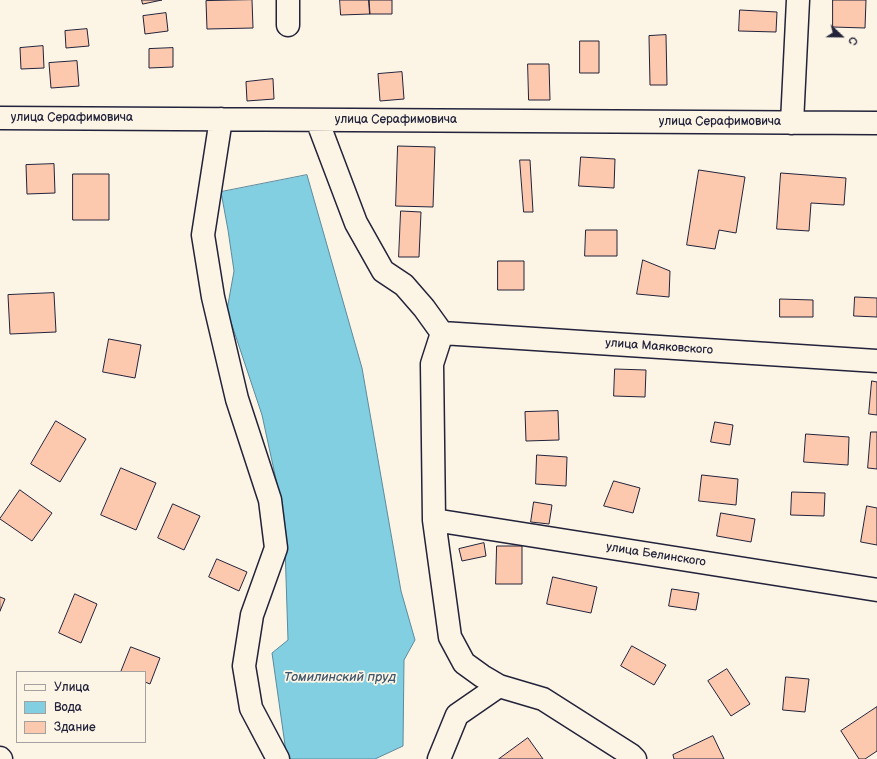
<!DOCTYPE html>
<html>
<head>
<meta charset="utf-8">
<style>
  body { margin:0 }
  #map { position:relative; width:877px; height:759px; overflow:hidden; background:#fcf5e5; font-family:"Balsamiq Sans",sans-serif }
  canvas { display:block }
  .legend { position:absolute; left:16px; top:671px; width:130px; height:72px; box-sizing:border-box; background:#fcf5e5; border:1px solid #a5a1a1; margin:0; padding:5px 7px; list-style:none; font-size:12px; color:#22223b }
  .legend li { display:flex; align-items:center; gap:8px; height:20px }
  .legend b { width:20px; border:1px solid #a5a1a1 }
  .north { position:absolute; left:821px; top:16px; width:40px; height:40px; -webkit-text-stroke:3px #fcf5e5; paint-order:stroke; rotate:112deg; font-size:11px; font-weight:700; line-height:16px; text-align:center; color:#22223b }
  .north::after { content:''; display:block; margin:auto; width:14px; height:18px; background:#22223b; clip-path:polygon(50% 0,100% 100%,50% 72%,0 100%) }
</style>
</head>
<body>
<div id="map">
<canvas width="877" height="759"></canvas>
<ul class="legend">
<li><b style="height:5px;background:#fcf5e5"></b>Улица</li>
<li><b style="height:11px;background:#82cfe1"></b>Вода</li>
<li><b style="height:11px;background:#fdc9ae"></b>Здание</li>
</ul>
<div class="north">С</div>
</div>
<script>
const ctx = document.querySelector('canvas').getContext('2d');
ctx.lineJoin = 'round';
function fillPath(path, color) { ctx.fillStyle = color; ctx.fill(path, 'evenodd'); }
function stroke(path, color, width, dash) { ctx.strokeStyle = color; ctx.lineWidth = width; ctx.lineCap = dash ? 'butt' : 'round'; ctx.setLineDash(dash || []); ctx.stroke(path); }
function label(font, color, halo, rows, align = 'center') {
  ctx.font = font + ' "Balsamiq Sans",sans-serif'; ctx.lineWidth = 3.5; ctx.setLineDash([]); ctx.textBaseline = 'middle'; ctx.strokeStyle = halo; ctx.fillStyle = color; for (const [text, x, y, turn = 0] of rows) {
    ctx.save(); ctx.translate(x, y); ctx.rotate((+turn || 0) * Math.PI / 180); ctx.textAlign = isNaN(turn) ? turn : align; if (halo) ctx.strokeText(text, 0, 0); ctx.fillText(text, 0, 0); ctx.restore();
  }
}
const water = new Path2D(`
  M307,175L362,368L401,591L415,640L404,660L403,746L375,759H287L272,653L288,640L285,546L282,507L262,415L227,310L234,271L228,230L221,192Z`);
fillPath(water, '#82cfe1');
stroke(water, '#5c8a9f', 1);
const building = new Path2D(`
  M142,0H162L143,4Z
  M252,0L253,28L207,29L206,1Z
  M340,0H369L370,14L341,15Z
  M369,0H392V14H370Z
  M833,0H866L865,28L833,27Z
  M740,10L777,12L776,32L739,31Z
  M166,13L168,31L145,34L143,16Z
  M87,29L89,46L66,48L65,31Z
  M666,35L667,85H650L649,36Z
  M580,41H599V73H580Z
  M43,46L44,68L21,69L20,48Z
  M173,48V67L149,68V49Z
  M77,61L79,86L51,88L49,63Z
  M528,64H549L550,100H529Z
  M402,72L404,99L380,101L378,74Z
  M273,79L274,99L247,101L246,82Z
  M398,146L435,147L433,207L396,206Z
  M581,157L615,159L614,188L579,186Z
  M520,160H530L533,212H524Z
  M54,164L55,193L27,194L26,165Z
  M699,170L745,177L736,233L719,230L715,249L687,245Z
  M781,173L846,178L844,205L811,203L809,231L777,229Z
  M73,174H109V220H73Z
  M401,211L421,212L419,257H399Z
  M586,230H617V256H585Z
  M643,260L670,271L669,297L637,294Z
  M498,261H524V290H498Z
  M54,293L56,332L10,334L8,295Z
  M855,297L877,298V317L854,316Z
  M780,299L813,300V317H780Z
  M109,339L141,345L135,378L103,372Z
  M615,369L646,370L645,397L614,396Z
  M872,381L877,382V415L869,414Z
  M558,411L559,440L526,441L525,412Z
  M56,421L86,439L60,482L31,464Z
  M715,422L733,425L730,445L711,442Z
  M871,432H877V469L868,468Z
  M806,434L849,437L848,465L804,462Z
  M537,455L567,457L566,486L536,484Z
  M121,468L156,483L136,530L101,515Z
  M702,475L738,479L736,505L699,501Z
  M614,481L640,488L633,513L604,506Z
  M20,490L52,513L32,541L0,519Z
  M792,492L825,493L824,516L791,515Z
  M534,502L552,505L549,524L531,522Z
  M173,504L200,516L184,550L158,538Z
  M867,506L877,508V545L861,542Z
  M721,513L755,519L751,542L717,536Z
  M484,543L486,556L462,561L459,549Z
  M497,546H522V584H496Z
  M217,559L247,572L239,591L209,577Z
  M553,577L597,587L591,613L547,604Z
  M672,589L699,593L696,610L669,606Z
  M75,594L97,604L81,643L59,633Z
  M0,597L5,599L0,611Z
  M632,646L666,665L654,685L621,666Z
  M131,647L160,658L150,684L145,682V672H121Z
  M727,669L750,704L731,716L708,681Z
  M786,677L809,679L805,712L783,710Z
  M877,707V751L865,759H859L841,731Z
  M713,736L724,759H674L673,755Z
  M528,738L543,759H499Z`);
fillPath(building, '#fdc9ae');
stroke(building, '#22223b', 1);
const minor = new Path2D(`
  M288,0V25
  M0,118L877,123
  M221,119L203,235L213,297L237,399L270,500L276,548L252,615L244,666L251,708L278,759
  M317,120L356,223L383,271L404,285L424,308L442,333
  M792,123L798,0
  M442,333L432,364L434,520L450,637L464,663L482,676L499,686L543,699L631,755L635,759
  M442,333L877,361
  M434,520L877,590
  M0,758L1,759
  M439,759L457,715L499,686`);
stroke(minor, '#22223b', 25);
stroke(minor, '#fcf5e5', 22);
label('12px', '#22223b', '#fcf5e5', [
  ["улица Серафимовича",72,118],
  ["улица Серафимовича",396,120],
  ["улица Серафимовича",720,122],
  ["улица Маяковского",659,347,4],
  ["улица Белинского",656,555,9]
]);
label('italic 13px', '#3f566d', '#fcf5e5', [
  ["Томилинский пруд",340,678]
]);
</script>
</body>
</html>
